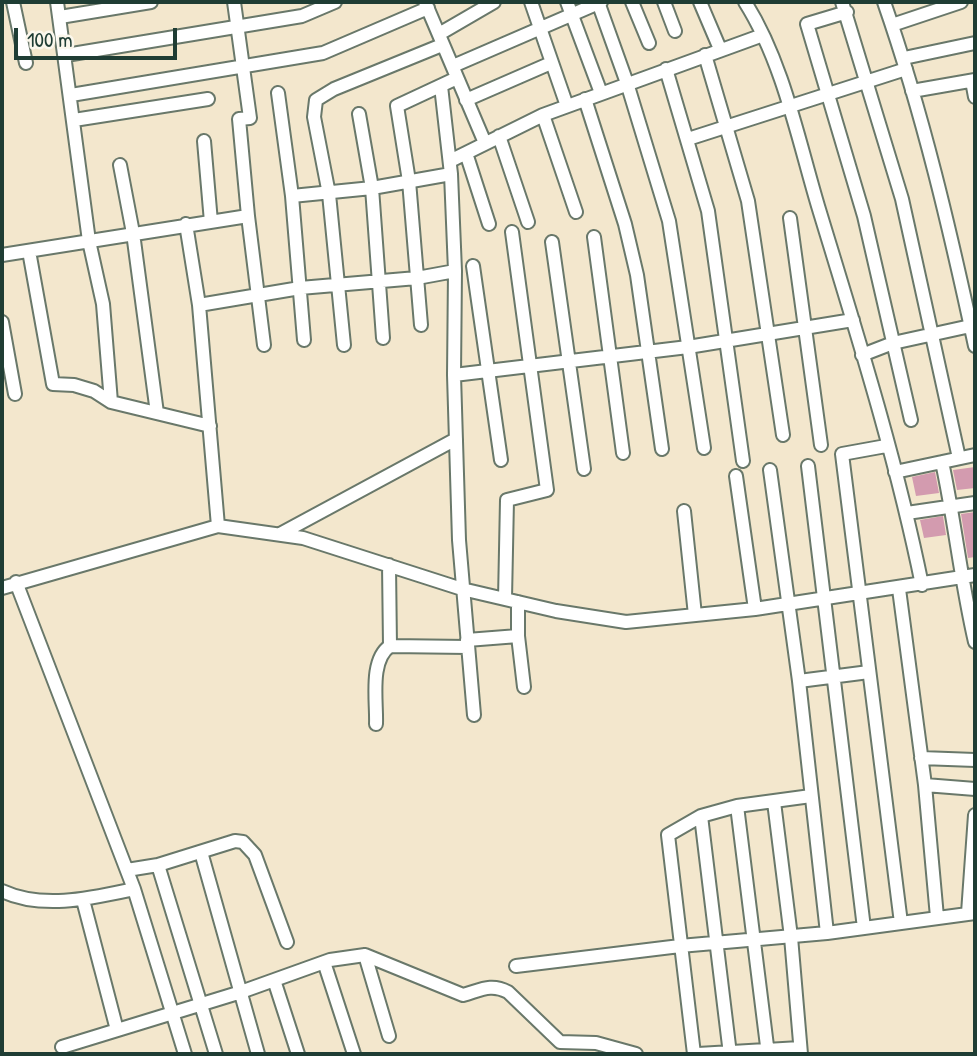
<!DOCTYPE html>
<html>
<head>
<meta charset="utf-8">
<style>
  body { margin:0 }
  #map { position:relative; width:977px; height:1056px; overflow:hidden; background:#f3e7cd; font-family:"Patrick Hand",sans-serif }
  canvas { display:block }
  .frame { position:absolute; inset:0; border:4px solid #1f3d34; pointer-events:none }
  .scale { position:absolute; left:14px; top:28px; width:163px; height:32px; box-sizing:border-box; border:4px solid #1f3d34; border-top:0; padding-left:9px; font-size:21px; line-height:24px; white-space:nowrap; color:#1f3d34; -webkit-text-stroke:5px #fbf7ec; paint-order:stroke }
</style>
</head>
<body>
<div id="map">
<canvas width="977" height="1056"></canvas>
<div class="frame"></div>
<div class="scale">100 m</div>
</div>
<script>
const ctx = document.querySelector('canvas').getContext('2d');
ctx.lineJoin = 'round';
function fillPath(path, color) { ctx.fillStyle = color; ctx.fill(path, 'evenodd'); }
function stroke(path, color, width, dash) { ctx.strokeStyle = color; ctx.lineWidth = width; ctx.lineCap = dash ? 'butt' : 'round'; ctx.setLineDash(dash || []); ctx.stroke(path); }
fillPath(new Path2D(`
  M975,467V488L957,490L953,470Z
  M935,472L939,493L916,496L912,477Z
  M975,512V557L968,558L961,514Z
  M943,516L946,535L924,538L920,520Z`), '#d39baf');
const minor = new Path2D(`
  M13,2L26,63
  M57,2L89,241L103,304L111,402
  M234,2L250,118L239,119L248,216
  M425,2L485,143
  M531,2L567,106
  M567,2L601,93
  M598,2L627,83L669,221L704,448
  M632,2L649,43
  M664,2L675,31
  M700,2L720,49
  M745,2C783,62 798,139 818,206C856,331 896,457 922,585
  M842,2L902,199L959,458
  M884,2C923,114 950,230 975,346
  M847,12L807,24L864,216L911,420
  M60,17L151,2
  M892,25L961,2
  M439,34L494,2
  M66,55L302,16L335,2
  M705,55L748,201L783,435
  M904,58L975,43
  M453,66L601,2
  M666,69L708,211L743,461
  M972,81L975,97
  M441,86L451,174L455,271L454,375L459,540L474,715
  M912,91L975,80
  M278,93L292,196L304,340
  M71,95L323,53L428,8
  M585,99L625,224L637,275L662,449
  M466,100L551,63
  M359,114L372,188L383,338
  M543,115L576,212
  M74,120L208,99
  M499,136L528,222
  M688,139L906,69
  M204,141L211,222
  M466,153L489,224
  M450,161L543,115L763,35
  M120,165L133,233L157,413
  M292,196L372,188L451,174
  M790,218L821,445
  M186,224L199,305L218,526
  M594,237L623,453
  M552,242L584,469
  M29,251L53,384L74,385L94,391L111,402L210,426
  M2,255L248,216L264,345
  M473,266L501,460
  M199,305L300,288L417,278L455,271
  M2,322L15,394
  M421,325L409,181L397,106L457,78
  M344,345L329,194L314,117L316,100L334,89L442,45
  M862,355L893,343L975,325
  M454,375L688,347L853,320
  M886,446L842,454L901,923
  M942,462C955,522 961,582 975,642
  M808,466L864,928
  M770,470L799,681L827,933
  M895,472L975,455
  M736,476L755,609
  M684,511L695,615
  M907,513L975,503
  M280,534L456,439
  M389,565L390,646
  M16,582L134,889L185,1054
  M2,588L218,526L303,538L462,589L556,611L626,622L755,609L975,575
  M899,589L925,785L937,917
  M505,599L507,500L547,490L512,232
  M518,636L524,687
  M467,640L518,636V602
  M799,681L869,672
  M376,724C377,702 369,660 390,646L468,647
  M921,758L975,760
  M925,785L975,789
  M774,802L791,937L801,1054
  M737,806L768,1054
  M701,816L730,1054
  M201,852L258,1054
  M158,865L216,1054
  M127,870L158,865L235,841L243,842L255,855L287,942
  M2,891C43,910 92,898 134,889
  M83,900L117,1030
  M968,913L975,815
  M365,955L389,1036
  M324,962L354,1054
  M516,966L680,946L827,933L975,913
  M274,980L298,1054
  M62,1047L238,993L330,960L365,955L463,995C481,990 491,983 508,992L560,1042L596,1043L636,1054
  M694,1054L668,835L701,816L737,806L811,796
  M698,1054L800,1048`);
stroke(minor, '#69786a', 16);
stroke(minor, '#fff', 12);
</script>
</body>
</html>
